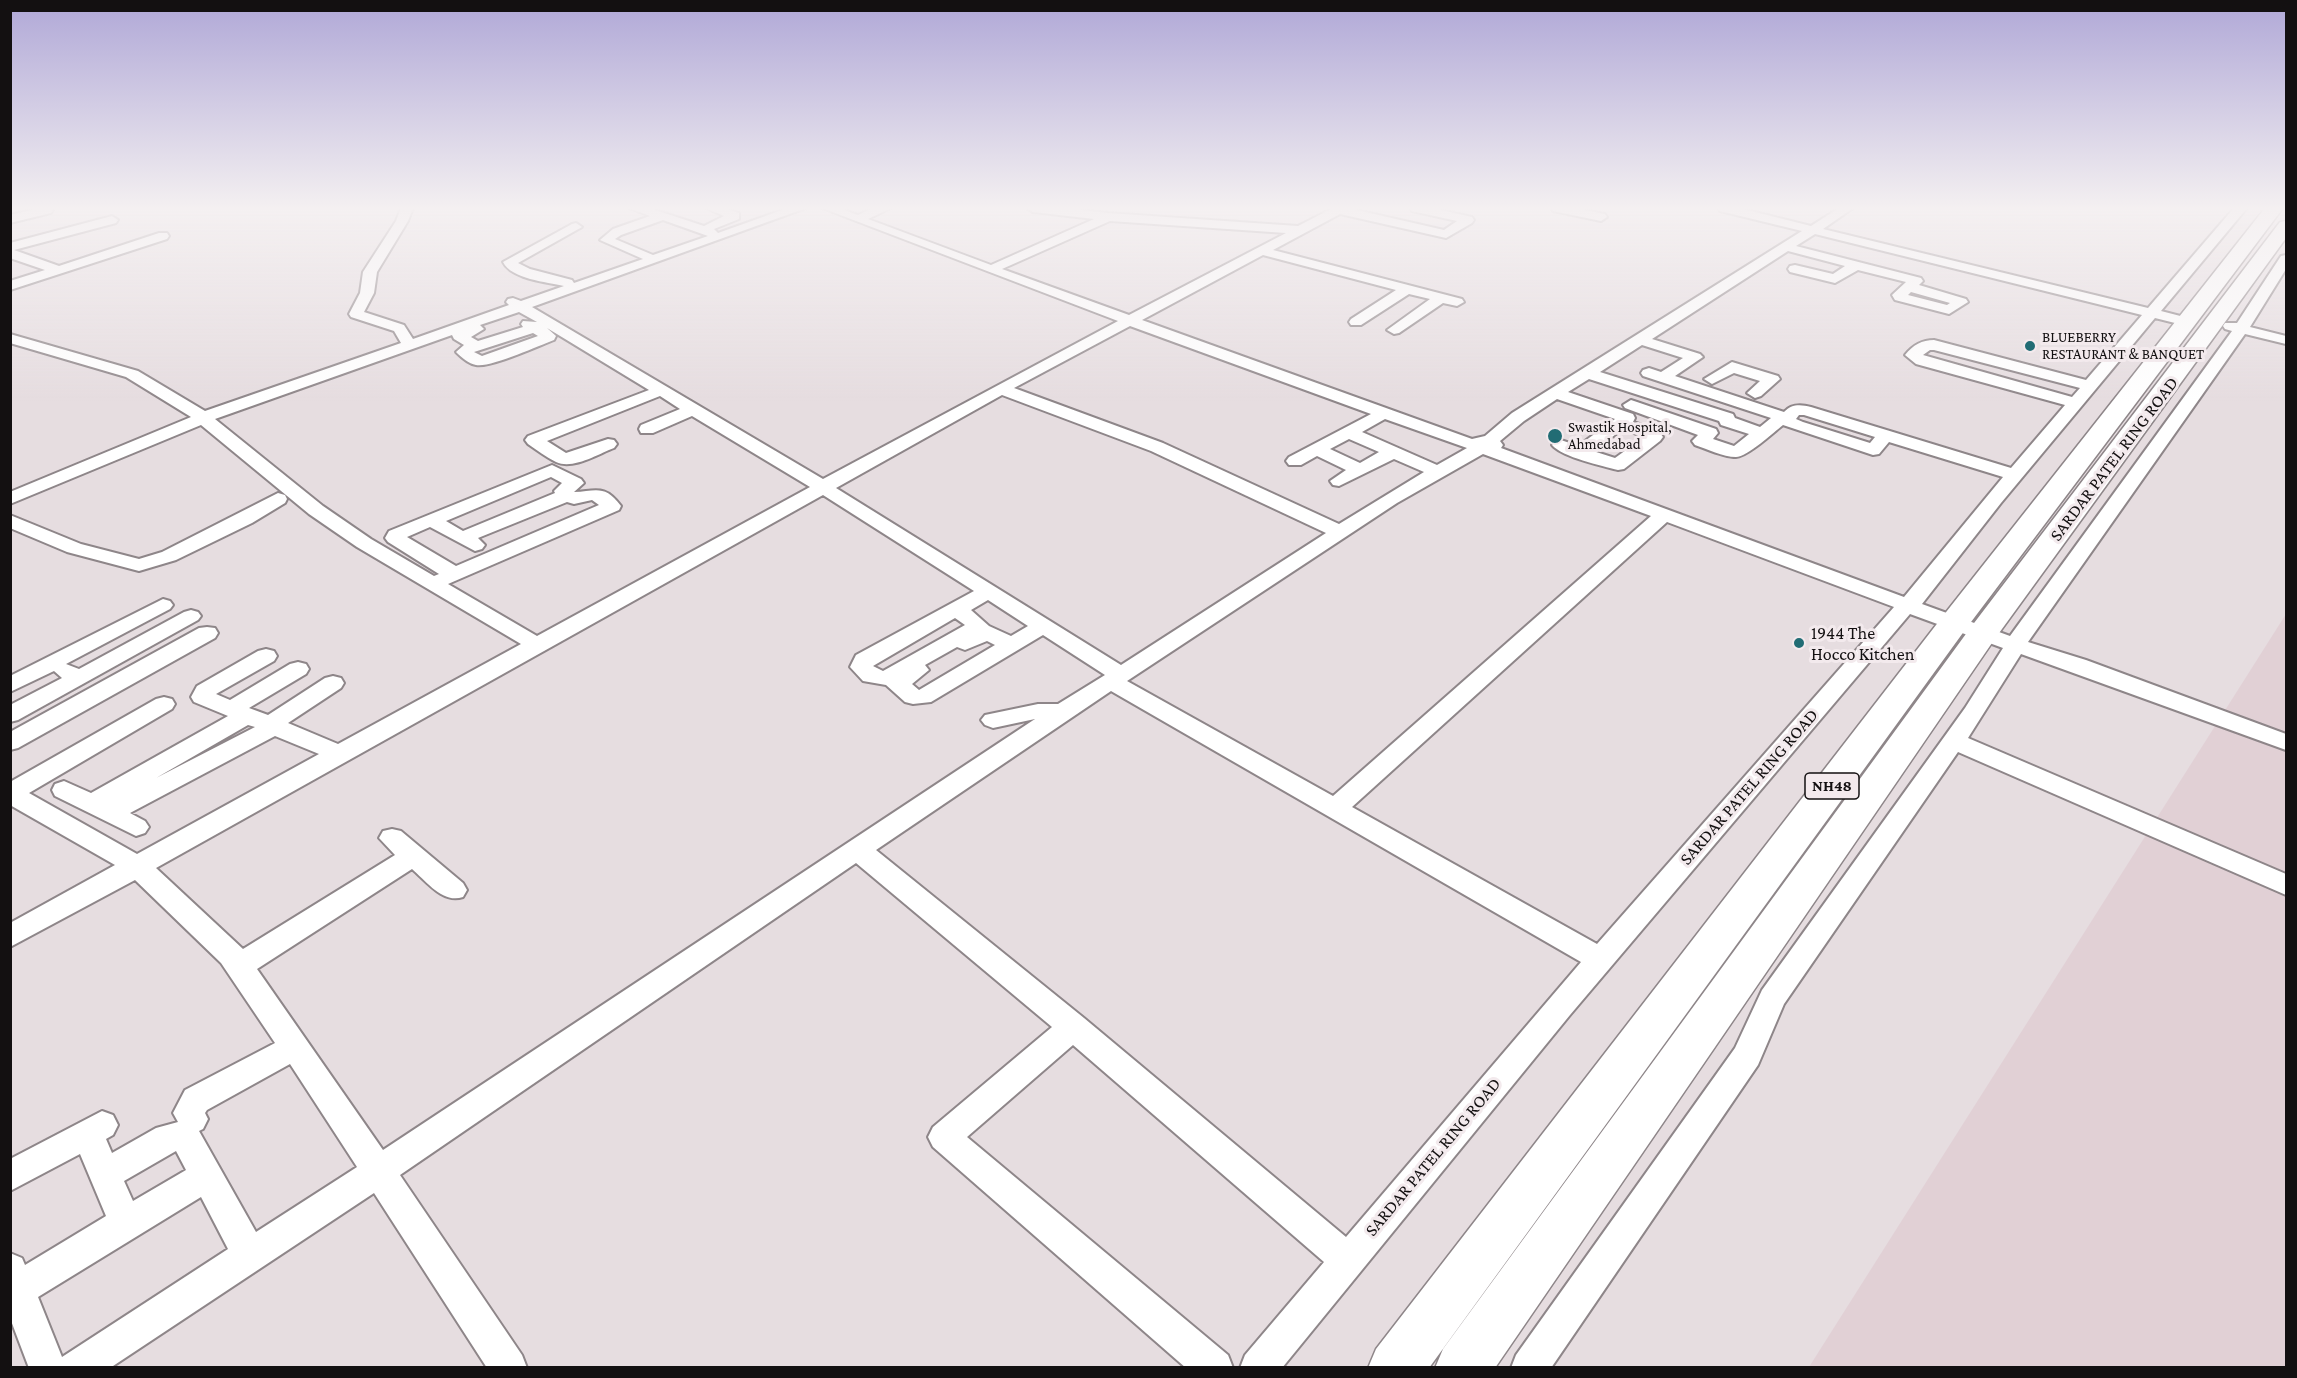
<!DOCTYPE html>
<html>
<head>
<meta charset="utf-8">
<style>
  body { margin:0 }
  #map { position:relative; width:2297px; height:1378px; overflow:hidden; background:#e6dde0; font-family:"Crimson Pro",serif }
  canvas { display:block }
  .frame { position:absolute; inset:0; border:12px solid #131011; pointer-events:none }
</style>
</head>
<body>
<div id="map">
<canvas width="2297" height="1378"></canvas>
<div class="frame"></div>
</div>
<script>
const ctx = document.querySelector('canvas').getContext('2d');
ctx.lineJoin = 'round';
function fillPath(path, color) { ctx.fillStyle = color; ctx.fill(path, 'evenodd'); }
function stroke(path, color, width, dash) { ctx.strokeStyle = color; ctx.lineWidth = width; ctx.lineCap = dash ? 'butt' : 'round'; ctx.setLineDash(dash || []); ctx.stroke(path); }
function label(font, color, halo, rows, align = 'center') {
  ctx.font = font + ' "Crimson Pro",serif'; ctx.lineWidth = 6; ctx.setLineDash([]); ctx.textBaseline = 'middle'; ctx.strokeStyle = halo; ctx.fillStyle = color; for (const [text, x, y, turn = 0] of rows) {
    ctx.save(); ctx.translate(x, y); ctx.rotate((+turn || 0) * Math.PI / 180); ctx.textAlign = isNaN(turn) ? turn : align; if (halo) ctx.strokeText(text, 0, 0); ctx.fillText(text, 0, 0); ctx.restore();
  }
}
fillPath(new Path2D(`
  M2286,614V1367H1809Z`), '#e1d0d5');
const minor = new Path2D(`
  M40,208L53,210L51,213L10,223V215Z
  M401,208H413L408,221L377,272L374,293L364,312L404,325L413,339L509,305L506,302L508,299L513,298L521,301L564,286C547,282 511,279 503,262L572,224L576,223L582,227L518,263L530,269L572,280L574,283L643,259L600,240L613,229L650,216L629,208H649L704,226L724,216L706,208H724L739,213V219L714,229L718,233L788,208H806L532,307L823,479L1118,321L822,208H839L858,215L873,208H891L868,219L991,265L1094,219L1033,212L1027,208H1064L1108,213L1298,226L1333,208H1348L1444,230L1457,221L1412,211L1410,208H1432L1472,217L1474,220L1472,223L1446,238L1340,214L1273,250L1462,299L1464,302L1457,306L1443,303L1399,333L1394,334L1387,330L1430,299L1409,294L1361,325H1351L1349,322L1351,319L1396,290L1263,255L1142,320L1472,439L1485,436L1512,413L1802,231L1720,211L1718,208H1739L1811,226L1839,208H1853L1823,229L2148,308L2234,208H2247L2161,311L2192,319L2194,322L2192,325L2187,326L2155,318L2001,503L1922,604L2010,636L2232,331L2225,329L2223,326L2225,323H2237L2281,256L2286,255V269L2250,327L2286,336V344L2245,334L2028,642L2086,660L2286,734V750L2021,654L1968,738L2286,874V895L1958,752L1784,1004L1758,1065L1551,1368H1511L1516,1355L1735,1048L1762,990L1965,708L2003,648L1910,614L1570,1015L1282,1368H1240L1245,1355L1324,1262L1073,1045L967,1137L1228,1355L1233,1368H1186L933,1147L928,1137L933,1127L1052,1027L856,863L400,1175L522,1355L527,1368H487L374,1193L110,1368H29L10,1318V1253L22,1258L25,1265L106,1216L80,1154L10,1191V1159L102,1111L113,1115L118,1125L113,1135L106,1139L112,1153L156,1128L178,1122L173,1113L185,1090L275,1043L221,963L135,880L10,947V923L115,865L10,805V782L156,699L164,697L172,699L175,704L172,709L29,793L137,854L319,754L275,736L130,813L145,821L149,827L145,833L136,836L55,796L52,790L55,784L64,781L91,793L228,716L194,702L191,697L197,686L258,651L266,649L274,651L277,656L274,661L216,694L230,700L290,664L298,662L306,664L309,669L306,674L249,708L268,715L325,678L333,676L341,678L344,683L341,688L288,723L338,744L521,644L357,547L309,514L201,425L10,504V492L191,417L126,377L10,343V334L138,371L205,411L401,343L394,331L351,317L349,314L360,293L363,272L396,221ZM663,220L708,236L653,255L615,239L621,235ZM1110,221L1286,233L1129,315L1002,269ZM1815,234L2142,315L2086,380L1934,340C1922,340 1913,345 1905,355L1916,364L2065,405L2011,468L1811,407C1800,404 1791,404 1784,412L1675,376L1703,357L1700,354L1652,339L1788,251L1845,266L1833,274L1795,265L1790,266L1788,269L1790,272L1835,283L1858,270L1906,282L1892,295L1895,300L1949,314L1968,302L1966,299L1919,285L1923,281L1921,278L1796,246ZM1911,292L1950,303L1947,305L1908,295ZM519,312L537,322L523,321L521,324L523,327L478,341L471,337L484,329L480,325ZM1130,326L1371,414L1289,457L1286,461L1289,465H1301L1317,456L1346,470L1330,481L1333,485L1339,486L1394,459L1424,472L1339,524L1163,443L1014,388ZM547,328L649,390L528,436L525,440L528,444C537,450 546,457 556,462C573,470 598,454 614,448L617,444L614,440L608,439L566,453L547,441L660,396L680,409L641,425L639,429L641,433H653L692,416L810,487L537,636L448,584L619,510L621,506C605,484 596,491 574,492L584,483L581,479L552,465L389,531L385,538L388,542L439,574L434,576L371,539L323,506L215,419L452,335L454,339L464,345L456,352C461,357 469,364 476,365C490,368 538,346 554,340L556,336ZM533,333L538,336L482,356L474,352ZM1642,345L1683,358L1661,372L1649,368L1643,370L1641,373L1643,376L1771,418L1760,427L1735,418L1733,414L1600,372ZM1930,350H1934L2080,388L2072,397L1923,355ZM1589,379L1719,421L1721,425L1749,434L1734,446L1713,439L1718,433L1716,429L1637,402L1631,400L1623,405L1625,408L1698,435L1692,441L1695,445C1707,449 1723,457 1736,457C1747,457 1774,432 1783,425L1873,455L1879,454L1889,442L2003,477L1904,597L1501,448L1503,445L1500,441L1524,421L1557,399L1615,419L1578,446L1561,440L1555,441L1552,445C1562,457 1602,466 1618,470L1624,469L1660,441L1663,437L1658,430L1633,422L1635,418L1633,414L1568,392ZM1002,395L1151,451L1326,533L1121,665L836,488ZM1799,415H1804L1875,437L1870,443L1803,422L1796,419ZM1385,419L1467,448L1437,465L1362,432ZM1623,429L1644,437L1615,458L1593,451ZM1349,439L1379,452L1360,463L1330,449ZM1483,454L1651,516L1333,796L1127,681L1397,503ZM551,477L562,483L554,491L555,493L463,531L446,521ZM823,495L974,591L856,655L850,667L863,681L886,685L905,702L913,704L931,702L1043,635L1105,675L1058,704H1038L985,715L981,720L985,725L993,728L1035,719L383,1150L257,969L412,869C427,882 443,904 463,897L467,890L463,883L401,831L392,829L383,831L379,838L395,855L243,949L156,868ZM592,500L599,505L456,566L407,537L430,527L475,551L482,549L485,545L478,538L567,502L574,504ZM1667,522L1894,607L1597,944L1352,807ZM988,600L1028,626L1011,636L989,626L971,610ZM955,618L965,625L883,671L873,666ZM987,641L995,645L919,690L912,684L929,670L925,665L957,647L965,650ZM1111,691L1581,962L1346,1237L1084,1018L876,850ZM248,725L255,727L156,778ZM290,1064L357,1167L256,1232L199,1131L203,1129L208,1119L205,1113L207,1110ZM176,1151L186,1170L133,1201L124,1181ZM201,1197L228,1249L62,1357L38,1297Z
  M1551,208H1575L1605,214L1607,217L1601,221L1553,211Z
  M112,216L118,220L116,223L14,250L59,266L159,233H167L169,236L167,239L10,290V281L45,270L10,258V243Z
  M1732,362L1778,376L1780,379L1761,396L1755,398L1747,393L1760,381L1734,373L1712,384L1704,379Z
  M278,493L285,495L287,499L285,503L252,523L176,560L139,571L67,552L10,528V515L81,544L139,559L162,552Z
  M163,599L170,601L173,605L170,609L66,664L79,669L184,612L191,610L198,612L201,616L198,620L18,720L10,722V705L62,678L54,671L10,692V676Z
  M207,627L215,628L218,633L215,638L18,748L10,750V732L199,628Z`);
const highway = new Path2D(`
  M2265,208H2283L1965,630L1429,1368H1368L1376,1349L1943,616Z
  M2286,221V238L1994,640L1495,1368H1435L1443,1349L1971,627L2280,222Z`);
stroke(minor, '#8e8689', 4);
stroke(highway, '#8e8689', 3);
fillPath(minor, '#fff');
fillPath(highway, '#fff');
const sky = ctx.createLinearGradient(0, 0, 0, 401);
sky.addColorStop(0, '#b0a8d7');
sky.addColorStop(0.52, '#f4f0f1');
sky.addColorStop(1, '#f4f0f100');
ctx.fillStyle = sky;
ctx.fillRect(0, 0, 2297, 401);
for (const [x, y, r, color] of [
  [2030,346,6,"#216c74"],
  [1555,436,8,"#216c74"],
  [1799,643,6,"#216c74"]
]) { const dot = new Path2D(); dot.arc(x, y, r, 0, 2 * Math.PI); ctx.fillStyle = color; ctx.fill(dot); stroke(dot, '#f3eaed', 2); }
label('15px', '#131011', '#f3eaed', [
  ["BLUEBERRY",2042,337],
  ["RESTAURANT & BANQUET",2042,354],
  ["Swastik Hospital,",1568,427],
  ["Ahmedabad",1568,444]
], 'left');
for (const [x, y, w] of [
  [1832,786,54]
]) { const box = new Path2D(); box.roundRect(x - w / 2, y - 13, w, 26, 4.5); ctx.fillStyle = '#f3eaed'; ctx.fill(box); stroke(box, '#131011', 1.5); }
label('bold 16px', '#131011', null, [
  ["NH48",1832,786]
]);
label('18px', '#131011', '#f3eaed', [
  ["SARDAR PATEL RING ROAD",2114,459,-53],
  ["SARDAR PATEL RING ROAD",1749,787,-49],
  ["SARDAR PATEL RING ROAD",1433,1157,-50]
]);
label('18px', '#131011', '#f3eaed', [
  ["1944 The",1811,633],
  ["Hocco Kitchen",1811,654]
], 'left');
</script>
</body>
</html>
